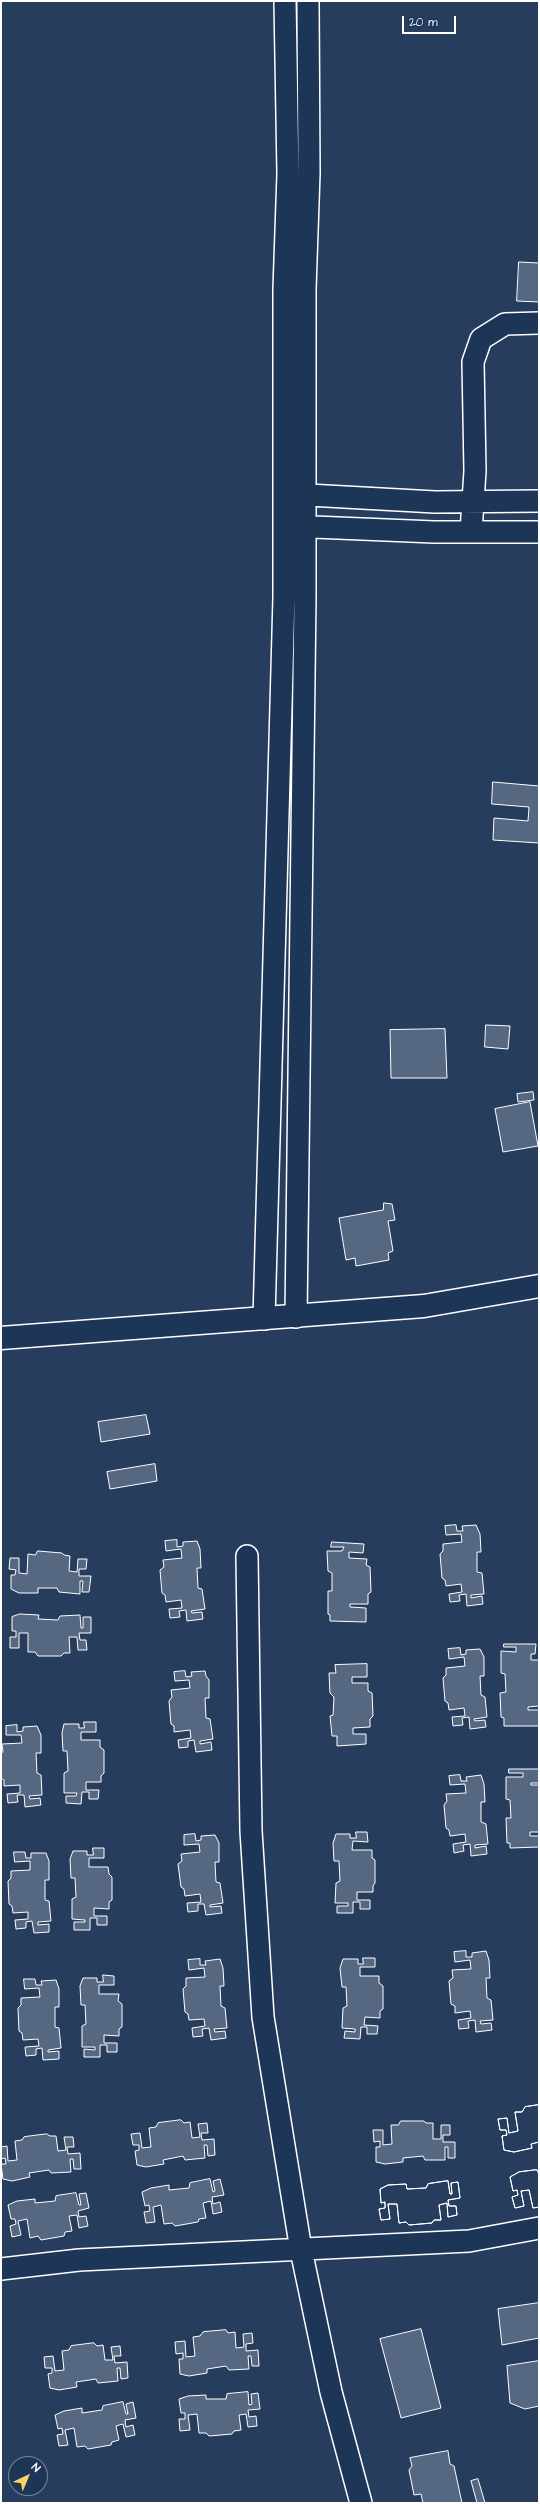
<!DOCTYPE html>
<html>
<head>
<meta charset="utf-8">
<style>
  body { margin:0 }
  #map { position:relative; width:540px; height:2504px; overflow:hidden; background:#263d5e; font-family:"Architects Daughter",sans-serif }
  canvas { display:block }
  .frame { position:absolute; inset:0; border:2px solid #fff; pointer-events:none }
  .north { position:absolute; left:8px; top:2456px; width:40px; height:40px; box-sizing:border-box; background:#1d3557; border:1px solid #77869a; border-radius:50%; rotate:44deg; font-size:11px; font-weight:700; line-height:16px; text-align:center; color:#fff }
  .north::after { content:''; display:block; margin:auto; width:14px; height:18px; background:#ffd166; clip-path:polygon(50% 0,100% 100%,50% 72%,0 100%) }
  .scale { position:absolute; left:402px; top:16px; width:54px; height:18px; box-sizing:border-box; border:2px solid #fff; border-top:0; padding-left:5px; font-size:12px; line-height:14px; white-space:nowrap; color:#fff; -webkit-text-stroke:3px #1d3557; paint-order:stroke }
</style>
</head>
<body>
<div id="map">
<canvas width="540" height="2504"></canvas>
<div class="frame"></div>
<div class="north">N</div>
<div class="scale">20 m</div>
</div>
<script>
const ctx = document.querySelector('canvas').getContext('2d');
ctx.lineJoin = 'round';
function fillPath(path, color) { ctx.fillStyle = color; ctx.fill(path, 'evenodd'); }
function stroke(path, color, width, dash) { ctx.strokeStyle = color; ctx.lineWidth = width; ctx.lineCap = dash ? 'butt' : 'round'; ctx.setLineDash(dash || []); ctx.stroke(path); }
const building = new Path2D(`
  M519,262L539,263V302L517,301Z
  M493,782L539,786V843L493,840L494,818L528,821L529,807L492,804Z
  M486,1025L510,1026L508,1049L485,1047Z
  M445,1029L447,1078H391L390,1030Z
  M533,1092L534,1100L518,1102L517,1094Z
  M530,1102L538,1146L503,1152L495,1109Z
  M384,1203L392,1204L395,1220L388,1221L393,1251L388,1253L389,1260L356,1266L355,1258L346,1260L339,1218L383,1210Z
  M146,1415L150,1434L101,1442L98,1422Z
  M155,1464L157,1481L110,1489L107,1472Z
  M456,1525L457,1531H463L462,1526L476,1525L480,1534L481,1552H477V1572L482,1573L484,1594L471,1595V1598L482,1596L483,1604L467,1606L466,1594L459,1595L460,1601L450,1602L449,1594L462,1592L461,1584L446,1586L445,1580L442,1578L440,1554L443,1551V1544L462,1542L461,1534L446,1535L445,1526Z
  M177,1540V1547L183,1546V1542L197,1541L200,1549L201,1568H197L198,1588L202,1589L205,1609L191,1611L192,1613L202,1612L203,1619L187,1621L186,1610L179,1611L180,1617L170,1618L169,1609L182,1608L181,1600L166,1602L165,1595L162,1593L160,1570L164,1567L163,1560L182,1558L181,1549L166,1551L165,1541Z
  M332,1542L364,1544L363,1553L349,1552V1558L367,1559L366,1565L370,1567L371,1592L368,1594V1604H350V1607L366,1608V1622L330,1621V1615L328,1614V1591H332V1573L328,1571L327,1551H342L344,1547H331Z
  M38,1551L62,1553L64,1555L70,1556L69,1571L77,1572L78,1559H87L86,1569H79V1576H91L89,1592H82L83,1581H80V1594L59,1592L57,1588H38V1593H19L11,1589V1575H15L16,1570L9,1569L10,1558H19V1573L27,1574L28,1554L35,1555Z
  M20,1614L39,1615L38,1619L58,1620L60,1616L80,1615L81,1628H83V1617H91V1633H79L80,1640H86L87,1650H78L77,1637H69L70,1653H64L61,1656H38L35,1652H28V1633H19V1648H10V1637H16V1631H12V1617Z
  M504,1644H536L535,1654H531V1660H539V1706L528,1707V1710H539V1726H504V1718L501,1717L500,1693L506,1692L505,1674L501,1673V1651L516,1652V1647H504Z
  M460,1648L461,1655L466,1654V1650L480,1649L484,1657V1676H480L481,1695L485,1697L487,1717L474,1719L475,1721L485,1720L486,1727L470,1729L469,1717L462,1718L463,1725L453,1726L452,1717L465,1716L464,1708L449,1710L448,1703L445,1701L443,1678L446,1675V1668L465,1666L464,1657L449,1659L448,1649Z
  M367,1664V1677H352V1683H368V1691L372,1693L373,1716L370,1719V1727L353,1728V1734H366V1744L337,1746V1736H332L330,1716L333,1715L334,1697L330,1693L329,1673H336L335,1665Z
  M185,1671L186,1677L192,1676L191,1672L205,1671L206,1676L209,1680V1698H205L206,1718L210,1719L213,1739L200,1741V1744L211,1742L212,1750L196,1752L194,1740L188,1741V1747L179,1748L178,1740L191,1738L190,1730L174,1732V1726L171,1724L169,1701L172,1697L171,1690L190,1688L189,1680L175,1681L174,1672Z
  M84,1722H96V1732H81V1740H100V1747L104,1750V1773L101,1776V1782H86V1790H99L98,1799H89V1792H82L81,1804L66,1803V1796H76L77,1793H64V1773L68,1771L67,1751H63L62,1733L64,1724H79V1728H84Z
  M17,1725V1732L23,1731V1727L37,1726L41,1735V1753H36L37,1773L41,1775L42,1795L29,1796L30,1799L40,1798L41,1805L25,1807L24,1795H17L18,1802L8,1803L7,1794L20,1793V1785L4,1786V1780L1,1778V1753L3,1752L2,1744L22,1743L21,1735H6V1726Z
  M509,1769H539V1783H531V1785H539V1832H530V1836H539V1847L510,1848V1843H507L506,1818H511L510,1800L506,1799V1777H523V1773H509Z
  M460,1775L461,1781H467L466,1777L481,1775L484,1784L485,1802H481V1822L486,1824L488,1844L475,1845V1848L486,1846L487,1854L471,1856L470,1844L463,1845L464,1851L454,1853L453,1844L466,1842L465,1834L450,1836L449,1830L446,1828L444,1805L447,1801L446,1794L466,1793L465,1784L450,1785L449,1776Z
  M356,1832H367L368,1842L353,1841L352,1850H372V1858L375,1860V1883L373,1886V1892H357V1900H370V1909H360V1902H353V1913H337V1906H348V1903H335L336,1883L340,1881L339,1861H334L333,1843L336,1834H350V1838H356Z
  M195,1834L196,1841L201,1840V1836L215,1835L219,1843V1862H215L216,1882L220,1883L223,1903L210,1905V1907L221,1906L222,1913L206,1915L204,1904H198V1911L188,1912L187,1903L201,1902L200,1894L185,1896L184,1889L181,1887L178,1864L182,1861L181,1854L200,1852L199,1844L184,1845V1835Z
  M93,1848H104V1858H89V1867H108L109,1874L112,1877V1900L109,1902V1909L94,1908V1916H107V1925H97V1918H90V1930H74V1922H85V1920L72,1919V1899L76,1897L75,1878H71L70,1859L73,1851H87V1855H93Z
  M14,1852H25L26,1858H31V1853H46L49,1861V1880H45V1900L49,1901L51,1921L38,1922V1925L49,1924V1932L34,1933L32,1921L26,1922V1928L16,1929L15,1920L28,1919V1912L13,1913L12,1906L9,1904L8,1881L11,1878V1871L30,1870V1861L15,1862Z
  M466,1951V1957H472V1953L486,1951L489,1960L490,1978H486L487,1998L491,2000L493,2020L480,2021L481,2024L491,2023L492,2030L476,2032L475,2020L468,2021L469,2028L459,2029L458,2020L471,2018L470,2011L455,2013V2006L451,2004L449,1981L453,1978L452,1970L471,1969L470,1960L455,1962L454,1952Z
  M363,1958H375V1967H360V1976H379V1983L383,1986V2009L380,2011V2018L365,2017L364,2025L378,2026L377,2034H367V2027H361L360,2039L344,2038L345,2031L355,2032V2029L342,2028L343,2008L347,2006L346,1987H342L340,1968L343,1959H358V1964H363Z
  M200,1959V1965H206L205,1961L220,1959L223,1968L224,1986H220L221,2006L225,2008L227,2028L214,2029L215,2032L225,2031L226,2038L211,2040L209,2028L202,2029L203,2036L193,2037L192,2028L205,2026L204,2019L189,2020L188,2014L185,2012L183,1989L186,1986V1978L205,1977L204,1968L189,1970L188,1960Z
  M103,1975L114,1976V1985H99V1994H119L118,2001L122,2004V2027L119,2029V2036L104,2035V2043H117V2052H107V2045H100V2057H84V2049L95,2050V2047H82V2026L86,2024L85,2005H81L80,1986L83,1978H97V1982H103Z
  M24,1979H35L36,1985H42L41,1981L56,1980L59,1989V2007H55V2027L59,2028L61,2048L48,2050V2052L59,2051V2059L43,2060L42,2048L36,2049V2055L26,2056L25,2047L39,2046L38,2039L23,2040L22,2033L19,2031L18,2008L21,2005V1998L40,1997L39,1988L25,1989Z
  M539,2105V2142L531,2144L532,2148L514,2152L504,2150L502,2136L507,2135L506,2130H500L498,2119L507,2118L509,2133L518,2131L515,2112H522L525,2107Z
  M539,2105V2142L531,2144L532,2148L514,2152L504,2150L502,2136L507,2135L506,2130H500L498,2119L507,2118L509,2133L518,2131L515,2112H522L525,2107Z
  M181,2120L184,2123L190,2122L192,2138L200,2137L198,2124L207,2123L208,2133H201L202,2140L214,2139L215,2155L208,2156L207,2145H204L205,2158L185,2160L183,2156L163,2160L164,2164L146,2167L137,2165L135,2151L139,2150V2145H133L131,2134L140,2133L142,2148L151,2147L149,2128L156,2127L158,2123Z
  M401,2121H424L426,2123H433V2139H441V2125H450V2135H443V2142H455V2158H448V2147H445V2160H425L423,2156L403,2158V2162L385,2164L376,2162V2147H380V2141L374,2142L373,2130H383V2145L392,2144L391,2125H398Z
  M47,2134L50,2136H56L58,2151L66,2150L64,2137H73L74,2147H67L68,2154L80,2153L81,2169H74L73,2159H70L71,2172L51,2173L49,2170L29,2173L30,2177L12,2181L3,2179L1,2164H6L5,2158L1,2159V2147L7,2146L8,2161L17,2160L15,2141L22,2140L24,2137Z
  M537,2170L539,2174V2207L533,2208L529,2190L521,2191L524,2206L515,2208L512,2197L518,2195L517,2190L513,2191L510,2177L519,2172Z
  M537,2170L539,2174V2207L533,2208L529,2190L521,2191L524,2206L515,2208L512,2197L518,2195L517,2190L513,2191L510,2177L519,2172Z
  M210,2179L213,2192L215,2191L213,2181L220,2179L224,2195L212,2197L213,2204L220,2202L222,2212L213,2214L211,2201L203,2203L206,2218L199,2219L198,2222L175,2226L172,2223L164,2224L161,2205L153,2207L155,2222L146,2223L144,2212L150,2211L149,2205L145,2206L142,2192L151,2188L169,2185V2190L189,2188L190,2183Z
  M448,2181L450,2194H452L451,2183L458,2182L460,2198L448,2200L449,2206H456L457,2215L448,2217L447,2203L439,2205L441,2220H434L432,2223L409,2225L406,2222L399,2223L397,2204H388L390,2219L381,2220L379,2209L385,2208V2202L381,2203L380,2189L388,2185L406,2184L407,2189L426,2188L428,2184Z
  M448,2181L450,2194H452L451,2183L458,2182L460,2198L448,2200L449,2206H456L457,2215L448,2217L447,2203L439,2205L441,2220H434L432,2223L409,2225L406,2222L399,2223L397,2204H388L390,2219L381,2220L379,2209L385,2208V2202L381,2203L380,2189L388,2185L406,2184L407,2189L426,2188L428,2184Z
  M76,2193L79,2205H81L79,2194L86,2193L89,2208L78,2211L79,2217L86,2216L88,2226L79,2228L77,2215L69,2216L72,2231L65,2232L64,2236L41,2240L38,2236L30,2238L27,2219L18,2221L21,2235L12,2237L10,2226L16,2224L15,2219H11L8,2205L17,2201L35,2199V2203L55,2201L56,2196Z
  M539,2303V2338L502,2345L498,2309Z
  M421,2329L441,2408L401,2418L380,2339Z
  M226,2330L228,2333L235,2332L236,2348L244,2347L243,2334L252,2333L253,2343L246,2344V2351L258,2350L259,2366H252L251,2356H248L249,2369L229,2370L226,2366L207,2369V2373L189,2376L180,2374L179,2359H183V2353L176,2354L175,2342L185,2341L186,2357L195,2356L193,2337L200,2336L203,2332Z
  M94,2343L97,2346L103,2345L105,2360H113L111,2347L120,2346L121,2356H114L115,2363L127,2362L128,2378L121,2379L120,2368H117L118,2381L98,2383L96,2379L76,2382L77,2387L59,2390L50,2388L48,2374L52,2373V2368H45L44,2357L53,2356L55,2371L64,2370L62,2351L69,2350L71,2346Z
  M539,2361V2406L525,2409L510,2403L507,2366Z
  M248,2392L249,2405L252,2404L251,2394L258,2393L260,2409L248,2410L249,2417L256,2416L257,2426L248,2427L246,2414L239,2415L241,2430L234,2431L232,2434L209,2436L206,2433H199L197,2414L188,2415L190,2430L180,2431L179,2419H185V2413H181L179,2399L188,2396L206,2395V2399H226L227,2394Z
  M123,2402L126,2414H128L126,2404L133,2402L136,2418L125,2420L126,2427L133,2425L135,2435L126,2437L123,2424L116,2426L119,2440L112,2442L111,2445L88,2449L85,2446L77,2447L74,2428L65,2430L68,2445L59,2446L57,2435L63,2434L62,2428L58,2429L55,2415L64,2411L82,2408V2413L102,2410L103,2406Z
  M448,2451L450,2464L454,2466L462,2503H423L421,2494L414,2495L409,2470L412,2466L410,2458Z
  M478,2479L485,2503H477L471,2481Z`);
fillPath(building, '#556781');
stroke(building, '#fff', 1);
const street = new Path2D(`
  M290,494L435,502L539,501
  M290,526L434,532H539
  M471,532L475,471L473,362L481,339L505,324L539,323
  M296,1317L305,596V289L309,173L308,1
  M264,1319L284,597V289L288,174L285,1
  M247,1556L251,1831L263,2017L301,2250L331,2392L361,2503
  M1,2269L79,2260L469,2241L539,2228`);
const secondary = new Path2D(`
  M1,1338L424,1306L539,1286`);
stroke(street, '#fff', 24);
stroke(secondary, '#fff', 25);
stroke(street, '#1d3557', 21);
stroke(secondary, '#1d3557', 22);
</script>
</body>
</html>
